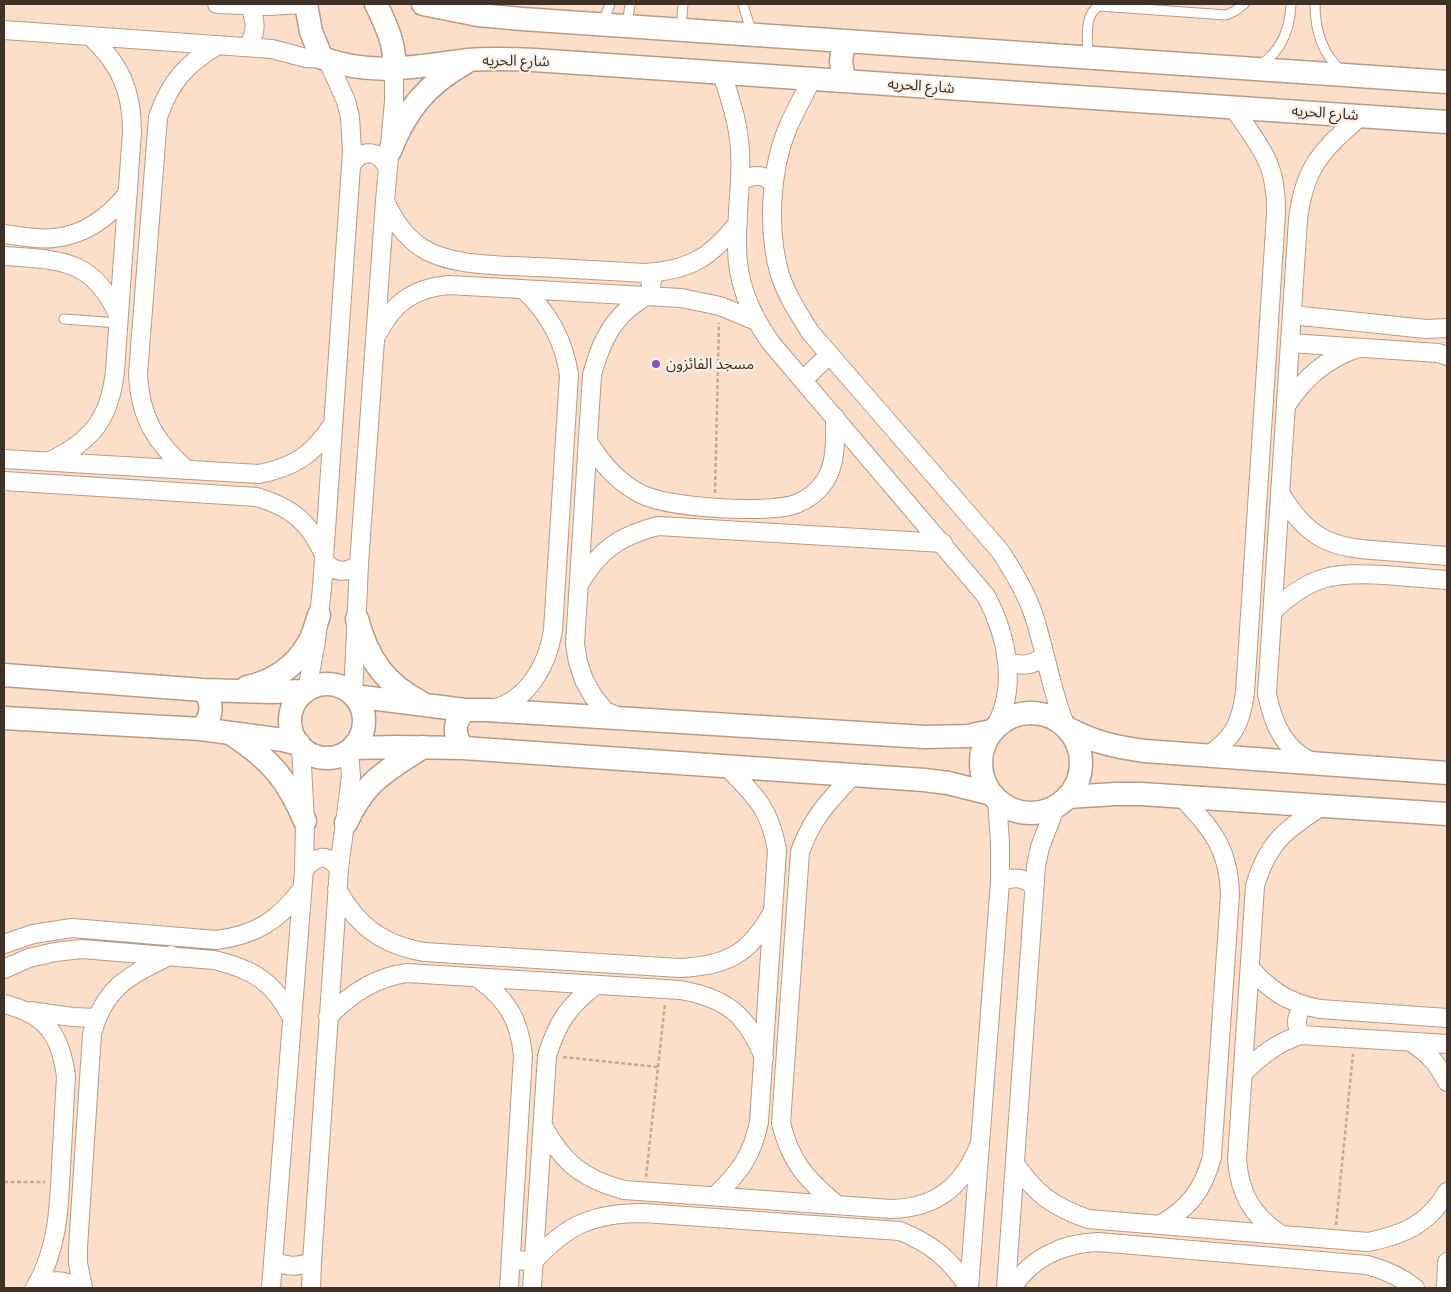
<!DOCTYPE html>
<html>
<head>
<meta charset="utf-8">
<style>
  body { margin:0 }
  #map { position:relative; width:1451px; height:1292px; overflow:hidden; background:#fddec8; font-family:"Public Sans",sans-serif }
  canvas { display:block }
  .frame { position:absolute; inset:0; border:5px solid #3d3128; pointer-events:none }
</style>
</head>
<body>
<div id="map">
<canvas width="1451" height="1292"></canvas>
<div class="frame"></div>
</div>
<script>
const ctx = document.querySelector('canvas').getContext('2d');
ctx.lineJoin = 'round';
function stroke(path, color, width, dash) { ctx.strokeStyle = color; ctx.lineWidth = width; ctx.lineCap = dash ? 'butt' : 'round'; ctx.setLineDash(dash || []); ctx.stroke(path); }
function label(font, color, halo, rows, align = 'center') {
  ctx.font = font + ' "Public Sans","Noto Sans Arabic",sans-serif'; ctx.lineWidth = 4.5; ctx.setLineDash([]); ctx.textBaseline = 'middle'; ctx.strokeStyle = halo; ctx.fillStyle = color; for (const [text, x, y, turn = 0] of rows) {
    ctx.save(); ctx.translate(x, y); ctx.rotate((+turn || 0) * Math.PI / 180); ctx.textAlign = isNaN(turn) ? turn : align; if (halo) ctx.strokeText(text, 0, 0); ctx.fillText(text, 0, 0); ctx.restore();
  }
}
const service = new Path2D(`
  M743,4L748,21L753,34
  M1315,4C1315,29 1322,54 1342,71
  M602,24L610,4
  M627,26L630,4
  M681,29L683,4
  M1088,58C1088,43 1083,14 1099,6L1226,15L1235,11L1244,4
  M1260,65C1282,51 1290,29 1291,4
  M64,319L118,323`);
const minor = new Path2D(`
  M217,4L268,6L303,4
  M4,30L272,49L306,58L327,59L346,101L350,117L352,151L322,588L316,641L307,690
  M248,47C257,32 256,22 250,6
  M722,73C730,99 739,124 740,151C742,183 736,215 737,247C737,282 751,315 771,343L986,596C1007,635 1019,690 993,730
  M812,79C804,95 795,111 788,127C770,170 767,231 780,275C787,296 799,314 810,332L1000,551C1014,572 1026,592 1034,616C1046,653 1051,691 1066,727
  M351,166C361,147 380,150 388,169
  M740,182C752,174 763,174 774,183
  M385,201C394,220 404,236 422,248C452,267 504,265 538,267C574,269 610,271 645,273C690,270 710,258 738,223
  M4,234C20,236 38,240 54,238C86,235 109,217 128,193
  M4,256C59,260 93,258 118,315
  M1292,315L1426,329L1447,328
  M378,333C394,302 414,288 449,285L681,298L720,306L756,321
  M1290,343L1438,353L1447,356
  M803,380L829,355
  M1286,406C1304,378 1325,360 1355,349
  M588,441C601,463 617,482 641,494C668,508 767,514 796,504C807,500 818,491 825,481C837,462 835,438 835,417
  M4,459L259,474C294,467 313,455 333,424
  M50,461C92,441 110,418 115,371L132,131C132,91 120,64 91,37
  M187,470C155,442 140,417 138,374L158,117C170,82 186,64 218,45
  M4,481L257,497C290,507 309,521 323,553
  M1280,493C1309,541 1332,548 1385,551C1406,553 1427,554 1447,556
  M324,561C334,573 347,574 359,564
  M580,583C599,550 621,535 658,526L943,543
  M1272,612C1310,575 1334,572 1385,575C1406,577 1427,578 1447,580
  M1007,661C1021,667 1033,666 1044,656
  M353,695L359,564L385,201L394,101V69
  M492,709C528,701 548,664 553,630L569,375C564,340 549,313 523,289
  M619,717L605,711L593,696L584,680L578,662L575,644L592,375C599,349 608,326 629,308C636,302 645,298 650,291L652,281L645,273
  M1207,756C1234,738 1241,723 1245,692L1276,214C1277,161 1260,148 1233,107
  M1315,763C1285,752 1273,724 1267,694L1298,220C1304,167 1322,150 1361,116
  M304,869C317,856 327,852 339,869
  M1000,882C1013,876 1023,877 1034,886
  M337,889C357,926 383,945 424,952L679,968C727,966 750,954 773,911
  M4,944L33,934L72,928L216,940C256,935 278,921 302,889
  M1250,968C1271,991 1288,1003 1320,1009L1447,1018
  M4,969L29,958L55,952L82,949L214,960C253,969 274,982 292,1018
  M478,978C507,1000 519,1018 523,1055L509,1288
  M4,1004C46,1014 61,1035 66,1077C64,1107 63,1136 61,1166C59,1210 58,1248 35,1288
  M30,1011L72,1017L97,1018
  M328,1017C350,994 375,977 407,973L680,990C727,998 747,1015 764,1058
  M1301,1035C1295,1024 1296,1016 1303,1006
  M1411,1042C1428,1053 1438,1064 1447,1082
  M1243,1073C1262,1055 1276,1043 1301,1035L1447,1044
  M543,1126C563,1163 583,1179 624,1190L891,1209C936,1208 962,1187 979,1146
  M1015,1164C1037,1195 1052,1206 1088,1219L1368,1242C1403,1235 1429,1224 1447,1192
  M715,1196C740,1172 752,1156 759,1122L777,850C770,809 755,795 727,767
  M836,1204C806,1179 790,1161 781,1123L800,852C813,816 827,804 852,776
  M1160,1225C1190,1207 1203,1190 1212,1157L1230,895C1229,848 1212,830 1182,797
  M1281,1235C1252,1215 1240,1195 1237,1160L1255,886C1268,842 1285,830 1322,806
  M511,1260L534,1261C567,1224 594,1213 644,1213L900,1231C932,1244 950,1259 969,1288
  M273,1261C287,1267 297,1267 312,1262
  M38,1288C50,1278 66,1280 79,1288
  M83,1288L78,1263V1247L92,1034C105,986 129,976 171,955
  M271,1288L304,869L305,821L301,747
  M311,1288L312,1262L339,869L351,776L349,751
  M532,1288L547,1056C557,1023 568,1006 596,985
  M969,1288L1000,882V843L997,800
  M1006,1288L1036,866L1040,847L1056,806
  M1012,1288C1031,1258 1063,1243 1098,1242L1367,1265C1386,1270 1400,1276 1415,1288
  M1446,1288L1447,1262`);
const tertiary = new Path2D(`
  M306,4L311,32L322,58C375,77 416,66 469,60C491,58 512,59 534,60L1447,122
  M376,4C386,25 396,45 394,69
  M423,4L478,15L522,19L1447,82
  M844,41L841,61L844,81
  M390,151C406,110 426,85 465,63
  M357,619C368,659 384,683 422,703
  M4,675L203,690L270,692L305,691
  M290 721a37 37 0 1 1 74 0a37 37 0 1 1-74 0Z
  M247,687C272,682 295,667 308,644C313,636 316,624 319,615
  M354,696L465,710H486L925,737L968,736L991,731
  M981 763a50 50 0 1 1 100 0a50 50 0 1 1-100 0Z
  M4,718L201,729L283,740L299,744
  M1067,728C1093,742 1115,747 1145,751L1447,773
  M201,729C213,717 214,703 203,690
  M233,735C271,760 287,779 305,821
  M353,748L397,747L463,748L924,780L948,783L992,794
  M463,748C453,735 453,722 465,710
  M1067,797L1116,794H1141L1447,814
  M346,823C366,780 385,772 423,747`);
stroke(service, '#b89b86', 11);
stroke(minor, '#b89b86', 20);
stroke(tertiary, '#b89b86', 25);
stroke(new Path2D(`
  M715,493L719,323
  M563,1057L658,1067
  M646,1177L665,1003
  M4,1182H45
  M1336,1225L1353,1054`), '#c2a997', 2.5, [4, 2.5]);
stroke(service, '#fff', 9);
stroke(minor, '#fff', 18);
stroke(tertiary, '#fff', 22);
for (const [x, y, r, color] of [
  [656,364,5,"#8e4ec4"]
]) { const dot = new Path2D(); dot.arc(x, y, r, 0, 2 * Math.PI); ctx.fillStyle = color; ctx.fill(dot); stroke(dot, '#fcefe6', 2); }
label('15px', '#3d3128', '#fcefe6', [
  ["شارع الحريه",516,61,1],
  ["شارع الحريه",921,86,4],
  ["شارع الحريه",1325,113,4]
]);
label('15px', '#3d3128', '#fcefe6', [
  ["مسجد الفائزون",666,364]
], 'left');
</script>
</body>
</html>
